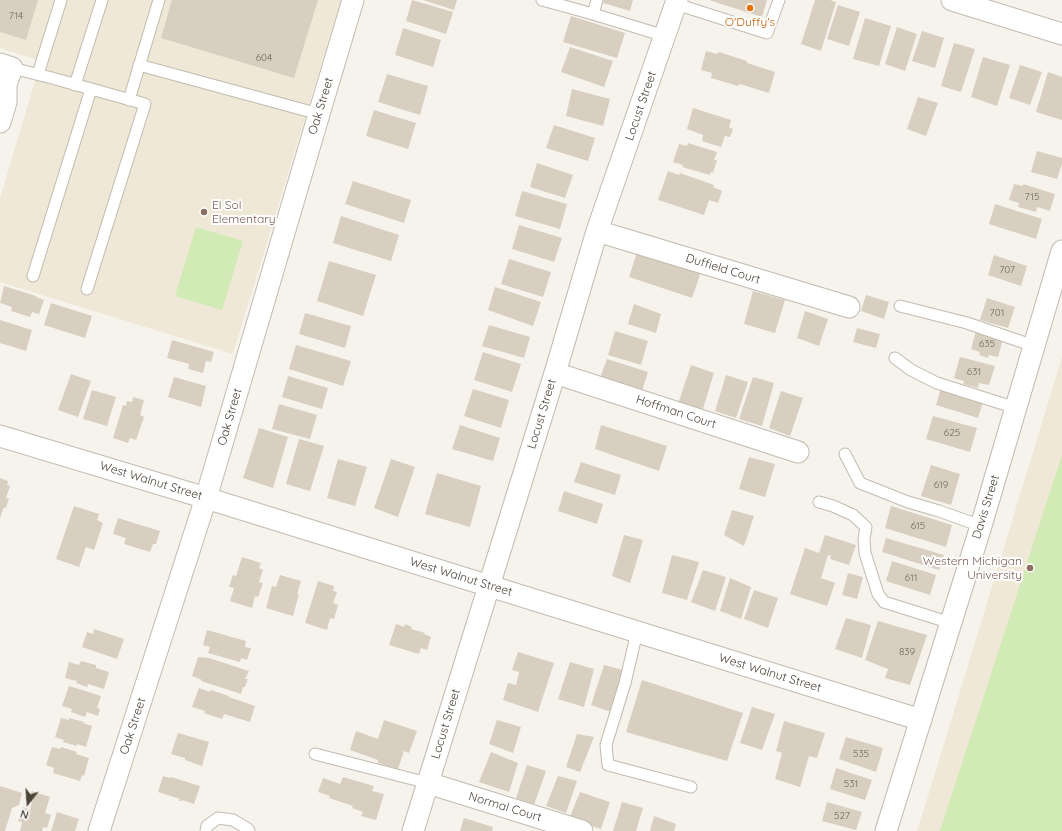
<!DOCTYPE html>
<html>
<head>
<meta charset="utf-8">
<style>
  body { margin:0 }
  #map { position:relative; width:1062px; height:831px; overflow:hidden; background:#f6f3ec; font-family:Quicksand,sans-serif }
  canvas { display:block }
  .north { position:absolute; left:8px; top:783px; width:40px; height:40px; -webkit-text-stroke:3px #fff; paint-order:stroke; rotate:197deg; font-size:11px; font-weight:700; line-height:16px; text-align:center; color:#4b4439 }
  .north::after { content:''; display:block; margin:auto; width:14px; height:18px; background:#4b4439; clip-path:polygon(50% 0,100% 100%,50% 72%,0 100%) }
</style>
</head>
<body>
<div id="map">
<canvas width="1062" height="831"></canvas>
<div class="north">N</div>
</div>
<script>
const ctx = document.querySelector('canvas').getContext('2d');
ctx.lineJoin = 'round';
function fillPath(path, color) { ctx.fillStyle = color; ctx.fill(path, 'evenodd'); }
function stroke(path, color, width, dash) { ctx.strokeStyle = color; ctx.lineWidth = width; ctx.lineCap = dash ? 'butt' : 'round'; ctx.setLineDash(dash || []); ctx.stroke(path); }
function label(font, color, halo, rows, align = 'center') {
  ctx.font = font + ' Quicksand,sans-serif'; ctx.lineWidth = 4; ctx.setLineDash([]); ctx.textBaseline = 'middle'; ctx.strokeStyle = halo; ctx.fillStyle = color; for (const [text, x, y, turn = 0] of rows) {
    ctx.save(); ctx.translate(x, y); ctx.rotate((+turn || 0) * Math.PI / 180); ctx.textAlign = isNaN(turn) ? turn : align; if (halo) ctx.strokeText(text, 0, 0); ctx.fillText(text, 0, 0); ctx.restore();
  }
}
fillPath(new Path2D(`
  M0,0H341L233,354L0,282V198L41,61L0,48Z
  M1062,357V831H917L933,780Z`), '#efe8d6');
fillPath(new Path2D(`
  M196,227L243,241L222,310L175,296Z
  M1062,455V831H940Z`), '#d2eab5');
fillPath(new Path2D(`
  M0,0H38L26,40L0,32Z
  M172,0H318L294,78L161,38Z
  M412,0L453,12L446,34L406,21Z
  M423,0H457L454,10Z
  M604,0H633L630,11L603,3Z
  M709,0H767L762,17Z
  M815,0H830L836,2L821,51L801,44Z
  M838,5L860,12L849,46L827,39Z
  M571,16L625,33L617,58L563,42Z
  M865,18L891,26L879,66L853,59Z
  M897,27L917,34L905,71L885,64Z
  M403,28L441,40L433,67L395,55Z
  M922,31L944,38L935,68L912,61Z
  M954,43L975,49L961,92L941,86Z
  M570,47L613,61L604,87L561,72Z
  M706,51L717,54L719,52L747,61V63L775,72L769,93L740,84L738,86L711,78L712,73L701,70Z
  M983,57L1010,65L997,106L971,97Z
  M1020,65L1042,72L1030,105L1009,98Z
  M1048,72L1062,77V120L1036,112Z
  M387,74L428,86L420,115L378,102Z
  M572,89L610,99L603,126L566,116Z
  M918,97L938,103L926,136L907,129Z
  M693,108L731,120L729,127L733,129L730,137L725,136L721,147L702,141L703,135L687,129Z
  M374,110L416,123L408,149L366,136Z
  M554,125L595,138L588,161L546,148Z
  M688,143L717,152L714,160H717L713,173L711,172L710,175L682,167L683,165L673,162L679,144L687,146Z
  M1037,151L1062,158V164L1057,179L1031,172Z
  M537,163L573,175L565,198L530,187Z
  M668,171L679,175L680,173L714,185L713,187L722,191L718,203L709,200L704,215L658,200Z
  M353,181L411,200L404,223L345,204Z
  M1014,184L1023,186V184L1055,194L1050,211L1037,207L1036,212L1018,207L1019,203L1009,200Z
  M522,191L567,204L560,229L515,216Z
  M995,204L1042,219L1036,239L989,224Z
  M341,216L399,235L391,261L333,243Z
  M519,225L562,238L554,262L512,249Z
  M638,249L702,269L692,298L629,277Z
  M994,255L1027,266L1021,286L988,275Z
  M509,259L551,272L543,297L501,284Z
  M329,261L376,275L363,316L317,301Z
  M4,286L36,296V297L44,300L39,314L32,312L30,317L11,311L12,307L0,303Z
  M495,287L541,302L533,326L488,310Z
  M753,291L785,300L775,333L744,324Z
  M866,295L889,302L884,319L861,311Z
  M987,298L1015,307L1008,328L980,320Z
  M51,303L92,316L85,338L44,325Z
  M634,304L661,314L656,333L628,324Z
  M805,311L828,319L819,346L797,338Z
  M305,313L351,326L345,348L299,334Z
  M0,320L32,330L26,351L0,343Z
  M489,325L530,337L524,358L482,346Z
  M857,328L880,334L876,348L853,342Z
  M615,331L648,341L641,365L608,355Z
  M976,331L1003,339L998,357L989,355L988,358L979,355L980,352L971,349Z
  M172,340L214,352L211,362L206,361L203,373L188,369L189,364L167,358Z
  M296,345L351,361L343,386L289,369Z
  M483,352L521,364L512,392L474,380Z
  M960,357L995,366L989,385L979,383L978,388L963,384L964,381L954,378Z
  M607,359L648,372L641,394L599,381Z
  M691,365L714,373L701,415L677,407Z
  M71,374L91,381L78,417L58,410Z
  M726,375L748,382L736,418L715,411Z
  M288,376L328,388L322,409L282,397Z
  M174,377L206,386L201,407L168,397Z
  M753,377L774,383L762,426L739,419Z
  M941,388L983,402L978,418L936,405Z
  M473,389L509,400L501,428L464,416Z
  M92,390L116,397L107,426L83,419Z
  M781,391L803,398L790,436L769,428Z
  M133,397L144,400L140,415L144,417L136,440L130,438L128,443L113,438L123,405L126,406L127,401L132,402Z
  M279,404L317,415L310,439L272,429Z
  M933,416L977,428L970,452L926,439Z
  M460,425L500,438L493,461L452,449Z
  M601,425L667,446L659,471L595,449Z
  M259,428L288,437L273,488L243,478Z
  M299,439L324,446L310,491L286,484Z
  M749,457L775,464L765,497L739,489Z
  M338,459L367,467L355,506L327,498Z
  M391,459L415,467L398,517L374,508Z
  M581,462L621,475L615,495L574,482Z
  M931,465L960,474L951,505L921,496Z
  M437,473L481,486L470,527L425,514Z
  M0,478L8,481L7,485L10,486L6,498H9L6,508L4,507L0,518Z
  M564,491L603,504L597,524L558,511Z
  M74,506L99,514L97,520L103,523L94,550L86,547L79,567L56,559Z
  M891,506L952,525L946,547L885,528Z
  M732,510L754,516L744,546L724,535Z
  M118,518L160,531L156,544H153L150,552L124,544L126,538L113,534Z
  M624,535L643,540L630,583L612,576Z
  M825,535L856,545L849,565L830,559L831,556L828,555L821,578L835,583L827,606L790,594L805,548L819,553Z
  M886,538L944,555L939,570L882,552Z
  M672,555L699,562L687,600L662,593Z
  M242,557L261,563L259,568L263,570L259,582L263,583L258,597L255,596L252,608L230,601L234,588L229,587L233,575L236,576Z
  M892,561L936,575L930,595L886,581Z
  M703,570L726,577L715,611L691,602Z
  M848,573L863,577L857,599L842,595Z
  M280,575L301,581L297,594H299L293,616L266,608L272,586L276,587Z
  M730,578L751,587L741,619L720,611Z
  M318,581L334,586L333,591L337,592L333,603L338,605L334,619L330,618L327,630L305,623Z
  M754,590L778,598L768,628L744,619Z
  M846,618L871,625L862,658L835,649Z
  M878,621L927,635L910,685L885,678L888,669L865,660Z
  M396,624L404,627L405,624L412,627L411,629L425,633L424,634L431,637L427,650L421,648L419,654L389,645Z
  M94,629L124,639L117,659L82,647L87,632L93,634Z
  M207,630L246,641L245,647L251,648L247,660L241,658L240,662L208,653L210,647L203,645Z
  M518,652L554,663L538,712L503,700L508,683L516,685L519,672L512,670Z
  M198,657L209,658L249,671L245,679H248L245,687H243L241,694L201,681L202,680L192,676Z
  M81,661L96,665V668L109,672L104,689L88,684L87,687L76,683L77,681L65,678L69,662L79,665Z
  M570,662L594,669L584,707L558,699Z
  M604,665L623,670L611,712L591,705Z
  M642,680L743,713L727,761L626,732Z
  M69,686L101,696L97,708L100,709L98,716L87,712L85,717L71,712L72,709L62,706Z
  M199,688L210,692L211,690L229,696V697L255,706L250,722L224,714L222,719L204,713L205,711L192,707Z
  M752,707L775,714L762,750L740,743Z
  M61,718L69,720V718L84,722L83,723L92,726L86,747L77,744V746L63,742L64,740L55,737Z
  M384,720L417,731L409,753L404,751L398,769L378,763V760L350,750L356,731L378,739Z
  M497,720L521,727L513,753L489,744Z
  M784,721L825,733L817,758L809,756L800,787L775,779L782,753L776,751Z
  M178,733L209,742L202,766L185,760V758L171,754Z
  M577,734L594,737L580,772L566,767Z
  M846,737L883,748L876,772L839,759Z
  M52,747L60,749L61,747L77,752L76,754L89,758L84,776L82,775L80,781L53,773L54,768L46,765Z
  M491,752L518,763L509,792L479,782Z
  M527,765L546,771L534,805L516,798Z
  M836,768L872,780L865,800L830,789Z
  M163,776L170,778L171,777L200,786L194,804L182,800V801H179L180,799L158,792Z
  M558,776L577,781L566,813L546,806Z
  M343,777L374,786L372,791L384,794L376,820L361,816L363,812L352,808L353,806L329,798L330,796L318,792L323,778L340,784Z
  M0,786L22,793L19,805L12,808L5,831H0Z
  M32,791L50,797L45,813L51,815L47,828L43,827L42,831H20L22,822L18,821L23,807L30,810L32,802L25,799L27,794L30,795Z
  M580,792L610,802L601,829L569,819Z
  M622,802L643,808L636,831H613Z
  M827,802L862,812L856,830L822,821Z
  M57,812L79,819L75,831H51Z
  M654,816L676,824L674,831H650Z
  M464,818L493,827L492,831H460Z`), '#d8cfc1');
const lane = new Path2D(`
  M542,0L593,14L665,36
  M676,4L767,33L779,0
  M593,14L597,0
  M139,65L319,114
  M12,68L52,78L145,104L87,289
  M38,74L61,0
  M75,85L102,0
  M129,100L159,0
  M33,276L91,89
  M900,306L967,323L1034,346
  M895,358L911,370L937,383L1016,408
  M845,454L860,483L908,502L939,511L981,526
  M819,502L833,506L853,515L866,527L864,539L865,553L878,594L884,602L951,623
  M637,632L625,683L606,745L608,765L691,787
  M315,754L428,783
  M206,831L207,826L218,818L233,820L248,829L249,831`);
const street = new Path2D(`
  M952,0L1062,34
  M0,64L12,68L6,84V102L0,122
  M597,231L849,307
  M555,373L798,452
  M0,436L206,498L921,720
  M428,783L582,831
  M99,831L206,498L319,114L353,0
  M413,831L555,373L597,231L677,0
  M886,831L981,526L1062,251`);
stroke(lane, '#c2bbae', 13);
stroke(street, '#c2bbae', 23);
stroke(lane, '#fff', 11);
stroke(street, '#fff', 21);
for (const [x, y, r, color] of [
  [750,8,4,"#e8710a"],
  [204,212,4,"#8d6e63"],
  [1030,568,4,"#8d6e63"]
]) { const dot = new Path2D(); dot.arc(x, y, r, 0, 2 * Math.PI); ctx.fillStyle = color; ctx.fill(dot); stroke(dot, '#fff', 1.5); }
label('10px', '#6e675b', null, [
  ["714",16,16],
  ["604",264,58],
  ["715",1032,197],
  ["707",1007,270],
  ["701",997,313],
  ["635",987,344],
  ["631",974,372],
  ["625",952,433],
  ["619",941,485],
  ["615",918,526],
  ["611",911,578],
  ["839",907,652],
  ["535",861,754],
  ["531",851,784],
  ["527",842,816]
]);
label('12px', '#c56008', '#fff', [
  ["O'Duffy's",750,22]
]);
label('12px', '#4b4439', '#fff', [
  ["Oak Street",321,106,-73],
  ["Locust Street",641,106,-71],
  ["Duffield Court",723,269,17],
  ["Hoffman Court",676,412,18],
  ["Locust Street",542,414,-73],
  ["Oak Street",230,417,-74],
  ["West Walnut Street",151,481,17],
  ["Davis Street",986,507,-73],
  ["West Walnut Street",461,577,17],
  ["West Walnut Street",770,673,17],
  ["Locust Street",446,724,-73],
  ["Oak Street",133,726,-72],
  ["Normal Court",505,807,17]
]);
label('12px', '#785e54', '#fff', [
  ["El Sol",212,205],
  ["Elementary",212,219],
  ["Western Michigan",1022,561,"right"],
  ["University",1022,575,"right"]
], 'left');
</script>
</body>
</html>
